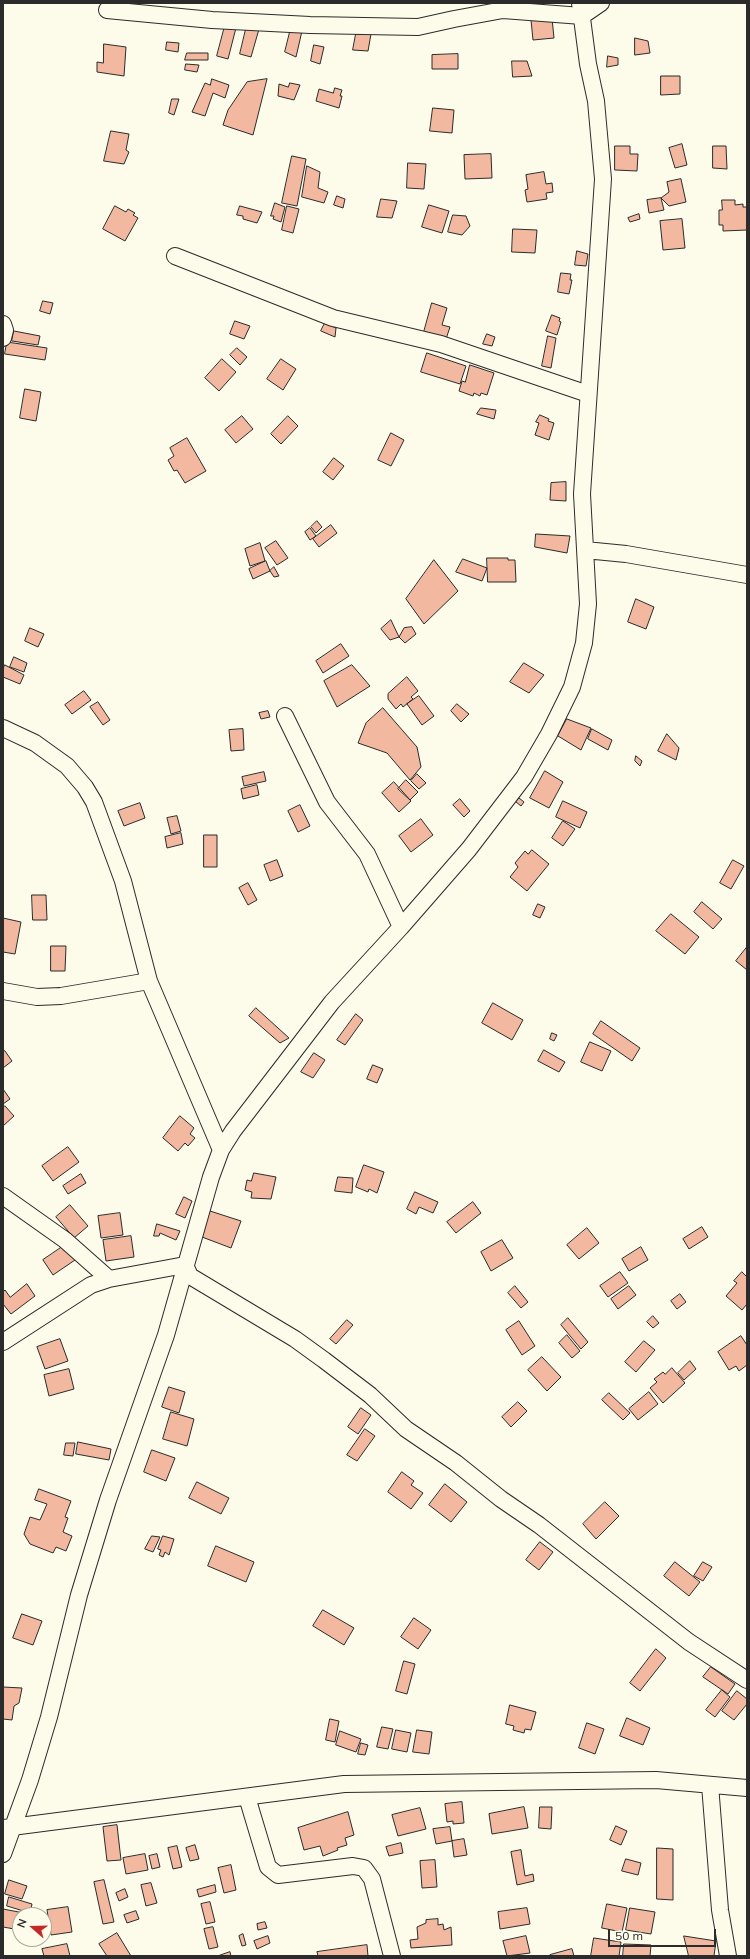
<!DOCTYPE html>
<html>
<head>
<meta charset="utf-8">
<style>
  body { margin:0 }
  #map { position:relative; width:750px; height:1959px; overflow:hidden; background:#fdfbea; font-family:Mulish,sans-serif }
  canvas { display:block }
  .frame { position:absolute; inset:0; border:4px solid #2b2b2b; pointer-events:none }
  .north { position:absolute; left:12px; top:1907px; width:40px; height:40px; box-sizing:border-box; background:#fdfbea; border:1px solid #a9a89e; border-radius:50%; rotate:290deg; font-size:11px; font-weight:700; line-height:16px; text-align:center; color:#2b2b2b }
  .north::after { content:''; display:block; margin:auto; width:14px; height:18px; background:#c62828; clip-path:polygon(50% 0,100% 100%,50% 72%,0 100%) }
  .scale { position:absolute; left:608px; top:1929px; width:108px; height:18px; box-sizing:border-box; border:2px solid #2b2b2b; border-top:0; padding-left:5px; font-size:12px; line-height:14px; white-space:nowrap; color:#2b2b2b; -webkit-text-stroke:3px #fdfbea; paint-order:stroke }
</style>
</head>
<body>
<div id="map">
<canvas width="750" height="1959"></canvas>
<div class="frame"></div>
<div class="north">N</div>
<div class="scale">50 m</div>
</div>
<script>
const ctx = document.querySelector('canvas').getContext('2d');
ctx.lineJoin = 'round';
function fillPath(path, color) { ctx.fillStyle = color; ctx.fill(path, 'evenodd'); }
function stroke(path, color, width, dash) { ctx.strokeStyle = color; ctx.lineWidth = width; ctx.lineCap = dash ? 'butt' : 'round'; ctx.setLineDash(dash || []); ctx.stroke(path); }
const building = new Path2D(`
  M552,18L554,38L533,40L531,20Z
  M226,22L237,24L228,59L217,56Z
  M291,28L302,31L296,57L285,52Z
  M246,29H259L251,57L240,54Z
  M356,34H371L368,51L353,50Z
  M635,38L648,41L650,53L635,55Z
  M167,42L179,43L178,52L166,50Z
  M104,44L126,47L124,76L97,72V62L103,63Z
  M314,45L324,47L320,64L311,61Z
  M187,53H208V60H185Z
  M458,54V69H432V55Z
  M608,56L618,58V65L607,67Z
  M512,61H527L532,76L513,77Z
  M186,64L199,65L197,72L185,70Z
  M661,76H680V94L661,95Z
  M212,79L229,85L225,98L213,93L205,116L192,112L205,83L210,85Z
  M267,79L253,135L223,125L228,110L247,82Z
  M290,83L300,85L294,100L278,96L279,84L288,87Z
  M335,88L342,90L340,96H342L339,108L316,101L319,89L333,93Z
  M172,99H179L174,115L169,113Z
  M433,108L454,110L452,133L430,131Z
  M111,131L129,134L126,150L129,152L124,164L104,161Z
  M682,144L687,165L675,168L669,148Z
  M615,146H630V154H638L637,171L615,170Z
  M713,146H726L727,169L713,168Z
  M491,154L492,178L465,179L464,155Z
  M292,156L306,159L297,206L282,203Z
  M408,163L426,164L424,189L407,188Z
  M307,166L320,172L318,188L328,192L324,203L302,197Z
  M544,172L546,184L552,183L553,192L546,193L547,199L527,202L525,190L528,189L526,175Z
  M681,179L686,202L669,206L661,198L669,192L667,182Z
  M337,196L345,199L343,208L334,205Z
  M661,198L664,210L649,213L647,200Z
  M381,199L397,201L392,218L377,217Z
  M722,200H735V205L743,204V207H747V230L723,231V225H719V210H722Z
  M275,203L285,207L281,222L273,219L274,216H271Z
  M429,205L449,211L442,233L422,227Z
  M115,206L126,212L128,209L135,213L133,215L138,218L125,241L103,229Z
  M240,206L262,212L257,223L243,219V216L237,215Z
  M287,206L299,209L293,233L282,230Z
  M639,214L640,219L630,222L628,218Z
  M453,215L466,216L470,226L462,235L448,232Z
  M682,219L685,248L663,250L660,221Z
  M513,229L537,230L535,253L512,252Z
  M577,251L588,254L586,266L575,265Z
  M561,273L571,274L570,280H572L569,294L558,292Z
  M43,301L53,303L50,314L40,311Z
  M432,303L447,308L442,325L450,327L446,339L424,332Z
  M552,315L560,318L559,321L561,322L557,335L546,331Z
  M235,321L250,326L244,339L230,334Z
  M325,323L336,328L335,337L321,331Z
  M14,331L40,336L38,345L12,341Z
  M487,334L495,337L492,346L483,344Z
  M548,336L556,338L551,368L542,366Z
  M7,342L47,348L45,360L5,354Z
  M237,348L247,357L240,365L230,355Z
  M427,353L466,366L460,384L421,372Z
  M222,359L236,372L219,391L205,378Z
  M281,359L296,369L283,390L267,379Z
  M470,365L494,373L487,395L481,393L480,396L474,393L473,396L459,391L462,381L465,382Z
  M25,389L41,392L36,421L20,418Z
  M481,408L496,410L494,419L477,414Z
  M540,415L549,419L548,421L554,423L549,440L535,435L539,423L536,422Z
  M242,416L253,429L236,443L225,430Z
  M288,416L298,426L281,444L271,434Z
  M391,433L404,440L391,466L378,460Z
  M187,438L206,471L185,483L177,470L174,471L168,460L174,456L170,448Z
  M334,458L344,466L333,480L323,472Z
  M566,482V501L550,500L551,483Z
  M317,521L322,527L316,533L311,527Z
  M331,525L337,533L319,547L313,539Z
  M310,528L316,536L310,540L305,532Z
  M536,534L570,536L567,553L535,547Z
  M276,541L288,558L277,565L265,548Z
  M260,543L265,561L250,566L245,549Z
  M487,558H508V560H515L516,582H488Z
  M463,559L487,568L482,581L456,572Z
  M434,560L458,591L424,624L406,599Z
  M266,561L270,571L253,579L249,569Z
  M274,567L279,576L274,577L270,571Z
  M636,599L654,607L646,629L628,622Z
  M391,620L399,637L390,640L381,629Z
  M412,627L416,634L405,643L399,637L404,628Z
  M30,628L44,634L38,647L25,641Z
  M341,644L349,656L323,673L316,661Z
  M14,657L27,663L24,672L10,667Z
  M524,663L544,675L529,693L510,682Z
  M5,665L24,675L20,684L3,677V669Z
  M352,665L370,686L337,707L324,681Z
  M407,677L418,691L411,697L413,699L403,707L401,704L396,709L388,699V694Z
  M84,691L91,700L72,714L65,705Z
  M419,696L434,716L422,725L407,704Z
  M98,702L110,720L103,725L90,707Z
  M457,704L469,714L461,722L451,711Z
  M383,708L417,747L421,767L410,780L387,753L358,743L366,723Z
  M268,711L270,717L261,719L259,713Z
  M567,719L591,728L581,750L558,736Z
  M243,729L244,750L231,751L229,730Z
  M592,729L612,740L608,750L588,739Z
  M667,734L679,748L676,760L658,751Z
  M636,756L642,761L640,766L635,761Z
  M545,771L563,782L549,808L530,798Z
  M264,772L266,781L244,786L242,777Z
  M417,774L426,783L419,789L411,781Z
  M406,780L418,792L410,800L398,789Z
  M394,782L411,801L399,812L382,793Z
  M257,785L259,795L243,799L241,789Z
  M519,798L524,802L521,806L516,802Z
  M460,799L470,811L464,817L453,805Z
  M563,801L587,812L580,828L556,817Z
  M140,803L145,818L124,826L118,811Z
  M300,805L310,826L298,832L288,811Z
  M177,816L181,831L171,834L167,818Z
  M421,819L433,835L411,852L399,836Z
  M563,821L575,829L563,846L552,838Z
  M181,833L183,844L167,848L165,837Z
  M204,835H217V867H204Z
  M532,850L549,864L527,891L510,877L518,867L515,863L525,851L528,854Z
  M277,860L283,876L270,881L264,865Z
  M733,860L744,866L731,889L720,883Z
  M248,883L257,900L248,905L239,888Z
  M32,895H46L47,920H33Z
  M702,902L722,919L713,929L694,912Z
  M538,904L545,907L540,918L533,915Z
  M671,914L699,937L685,954L656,931Z
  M3,918L21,922L15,954L3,952Z
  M51,946H66L65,971H51Z
  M747,947V970L736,961Z
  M493,1003L523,1020L512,1040L482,1023Z
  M256,1008L289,1038L280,1043L249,1016Z
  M356,1014L363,1020L345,1045L337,1040Z
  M601,1021L640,1048L632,1061L593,1034Z
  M552,1033L557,1035L554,1041L550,1039Z
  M590,1042L611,1051L602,1071L581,1062Z
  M544,1050L565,1062L559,1072L538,1061Z
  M5,1051L12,1061L3,1068V1052Z
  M314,1053L325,1060L313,1078L301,1072Z
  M373,1065L383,1069L377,1083L367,1079Z
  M3,1089L10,1099L3,1104Z
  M5,1106L14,1116L3,1126V1108Z
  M180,1116L194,1128L190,1134L195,1138L188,1146L185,1143L178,1151L163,1138Z
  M68,1147L79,1162L53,1181L42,1166Z
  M364,1165L384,1172L377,1193L369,1189L368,1192L356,1187Z
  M254,1173L276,1177L271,1199L251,1198L252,1192L245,1190L247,1180L251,1181Z
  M81,1174L86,1183L68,1194L63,1186Z
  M338,1177L353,1178L352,1193L335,1191Z
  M415,1192L438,1202L433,1213L419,1207L416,1214L407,1209Z
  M184,1197L192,1201L185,1218L176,1214Z
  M473,1202L481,1213L456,1233L447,1222Z
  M70,1205L88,1226L74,1238L56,1217Z
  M210,1211L241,1221L231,1248L202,1237Z
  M120,1213L123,1235L101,1238L98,1216Z
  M157,1224L180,1231L176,1240L160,1233L159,1236H154Z
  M702,1227L708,1237L689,1249L683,1239Z
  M587,1228L599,1243L579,1259L567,1245Z
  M131,1236L134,1257L106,1261L103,1240Z
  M502,1240L513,1258L491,1271L481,1252Z
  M65,1245L75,1260L53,1275L43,1260Z
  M641,1247L648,1260L629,1271L622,1259Z
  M620,1272L628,1283L608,1297L600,1286Z
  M742,1272L747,1277V1304L742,1310L726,1296L737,1283L734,1281Z
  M27,1284L35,1296L11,1314L3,1304V1292L5,1290L10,1297Z
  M515,1286L528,1302L521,1308L508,1293Z
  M629,1286L636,1295L618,1309L611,1299Z
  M680,1294L686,1302L677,1309L671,1301Z
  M653,1316L659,1323L653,1328L647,1322Z
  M568,1318L588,1342L581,1349L561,1325Z
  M347,1320L353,1325L336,1344L330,1339Z
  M519,1321L535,1346L522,1355L506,1330Z
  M567,1335L580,1351L572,1358L559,1343Z
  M741,1336L747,1345V1365L739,1371L736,1366L729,1370L718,1352Z
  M60,1339L68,1361L45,1369L37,1347Z
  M644,1341L655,1350L636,1372L625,1362Z
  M542,1357L561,1377L547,1391L528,1370Z
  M690,1361L696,1369L684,1380L678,1373Z
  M672,1368L685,1383L663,1403L650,1388L657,1382L654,1379L663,1372L665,1374Z
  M69,1369L74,1389L49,1396L44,1375Z
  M169,1387L185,1392L179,1413L162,1407Z
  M649,1392L658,1404L638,1420L629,1409Z
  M609,1393L630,1413L623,1420L602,1400Z
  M518,1402L527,1411L511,1427L502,1417Z
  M361,1408L371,1415L358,1434L348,1427Z
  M171,1412L194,1419L187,1446L163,1439Z
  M365,1429L375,1436L357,1461L347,1455Z
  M78,1442L111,1449L109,1460L76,1454Z
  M66,1443H75L73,1456L64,1455Z
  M152,1450L175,1458L166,1481L144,1472Z
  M402,1472L414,1481L411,1485L423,1493L411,1509L388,1492Z
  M197,1482L229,1498L221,1514L189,1498Z
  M445,1484L467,1502L451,1522L429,1505Z
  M39,1489L71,1501L65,1517L68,1518L63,1532L72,1536L66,1551L56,1547L53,1553L30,1544L24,1534L30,1517L40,1520L47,1504L35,1500Z
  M605,1502L619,1516L596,1539L583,1524Z
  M152,1536L160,1537L153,1552L145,1549Z
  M163,1536L174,1539L169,1555L165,1552L163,1557L159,1555L161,1550L158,1549Z
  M540,1542L553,1552L539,1570L526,1560Z
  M216,1546L254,1562L246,1582L208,1566Z
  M675,1562L700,1582L689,1596L664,1576Z
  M703,1562L712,1567L703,1581L694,1576Z
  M323,1610L354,1628L344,1645L313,1626Z
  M22,1614L42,1621L33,1645L13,1638Z
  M414,1618L431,1630L418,1649L401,1637Z
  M656,1649L666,1658L640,1691L630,1683Z
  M404,1661L415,1664L407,1694L396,1691Z
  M711,1667L735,1684L728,1694L703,1677Z
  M3,1687L22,1688L19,1703L14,1706L12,1720L3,1719Z
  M722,1690L730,1697L715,1717L706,1710Z
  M737,1691L747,1699V1704L734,1720L722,1711Z
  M510,1705L536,1712L531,1730L525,1729L524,1733L513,1730L514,1726L506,1724Z
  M627,1718L650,1728L643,1745L620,1736Z
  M330,1719L339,1721L335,1742L326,1740Z
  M587,1723L604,1729L595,1754L579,1748Z
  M382,1727L393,1729L388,1749L377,1747Z
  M396,1730L411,1733L407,1752L392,1749Z
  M417,1730L432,1732L429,1754L413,1752Z
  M340,1731L361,1739L356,1752L336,1745Z
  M361,1743L368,1745L365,1755L358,1754Z
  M462,1802L464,1823L453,1824V1821L447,1822L445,1804Z
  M524,1807L528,1828L492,1834L489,1814Z
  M540,1807H552L551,1829L539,1828Z
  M420,1808L426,1829L398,1836L392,1815Z
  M348,1812L354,1835L345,1838L347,1845L337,1848L338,1850L323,1856L320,1846L304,1850L298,1828Z
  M117,1825L121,1860L107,1861L103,1827Z
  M616,1826L627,1831L621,1845L610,1840Z
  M450,1827L452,1841L436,1844L433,1829Z
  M464,1839L467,1855L454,1857L452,1841Z
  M401,1843L403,1853L389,1856L386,1847Z
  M195,1845L199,1859L190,1861L186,1848Z
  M177,1846L182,1867L173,1869L168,1848Z
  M657,1848L673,1849V1900L657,1899Z
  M521,1850L525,1876L533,1874L534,1881L517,1885L511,1852Z
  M145,1854L148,1870L126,1874L123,1858Z
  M157,1854L160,1867L152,1869L149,1856Z
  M626,1859L641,1863L638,1875L622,1871Z
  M435,1860L437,1887L422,1888L420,1861Z
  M231,1865L236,1890L224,1893L218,1868Z
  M9,1880L27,1886L22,1899L5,1894Z
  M104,1880L114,1922L103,1924L94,1882Z
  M151,1883L157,1903L146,1906L141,1885Z
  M215,1885L216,1892L199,1897L197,1890Z
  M125,1889L128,1897L119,1901L116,1893Z
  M9,1897L32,1904L30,1913L7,1906Z
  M210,1902L215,1922L206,1924L201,1904Z
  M607,1904L627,1908L622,1932L602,1928Z
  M68,1907L72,1932L51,1935L47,1910Z
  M527,1908L530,1924L500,1929L498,1912Z
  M630,1908L655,1912L651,1934L626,1930Z
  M3,1909L24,1913V1915H20V1930L3,1927Z
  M136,1911L139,1919L127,1923L124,1915Z
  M438,1919V1925L443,1924L444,1930L451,1927L452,1945L411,1948L410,1940L418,1939L417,1927L426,1923V1920Z
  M265,1922L267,1928L258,1930L257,1924Z
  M213,1927L218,1947L209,1949L204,1929Z
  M117,1933L131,1956H107L99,1944Z
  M243,1934L246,1945L242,1946L239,1936Z
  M268,1936L270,1943L257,1949L254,1941Z
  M526,1936L530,1953L507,1956L503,1941Z
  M684,1936L716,1941L714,1956H689Z
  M594,1938L621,1942L619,1956H591Z
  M67,1944L70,1956H44L42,1949Z
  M624,1944L651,1945L650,1956H623Z
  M367,1945L368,1956H318L317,1952Z
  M572,1949L574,1956H550V1955Z
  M230,1952L231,1956H218Z`);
fillPath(building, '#f2b8a0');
stroke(building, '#2b2b2b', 1);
const minor = new Path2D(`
  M107,10L212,20L310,25L418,27L454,19L503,10L582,16L601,3
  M175,256L333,318L441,344L588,394
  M3,324L5,330L3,338
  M585,550L626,554L747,575
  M285,716L327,802L367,854L401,927
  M3,728L35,743L67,766L85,787L94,802L123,881L149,981L221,1150
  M3,991L37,997L61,996L149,981
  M3,1196L65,1240L109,1279
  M3,1342L91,1285L109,1279L185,1265L190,1276L295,1339L324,1360L370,1395L406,1429L456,1463L501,1499L539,1525L689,1642L747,1680
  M710,1785L720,1910L728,1956
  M247,1797L268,1867L278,1875L353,1866L364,1868L372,1879L392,1956
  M4,1828L344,1784L656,1780L747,1788
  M3,1854L30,1780L49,1717L79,1595L108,1500L166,1335L211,1177L221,1150L233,1131L332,1002L401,927L469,849L524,777L549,734L572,687L584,643L588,604L582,494L603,179L596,101L588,64L580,3`);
stroke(minor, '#2b2b2b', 18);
stroke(minor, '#fdfbea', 16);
</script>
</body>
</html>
